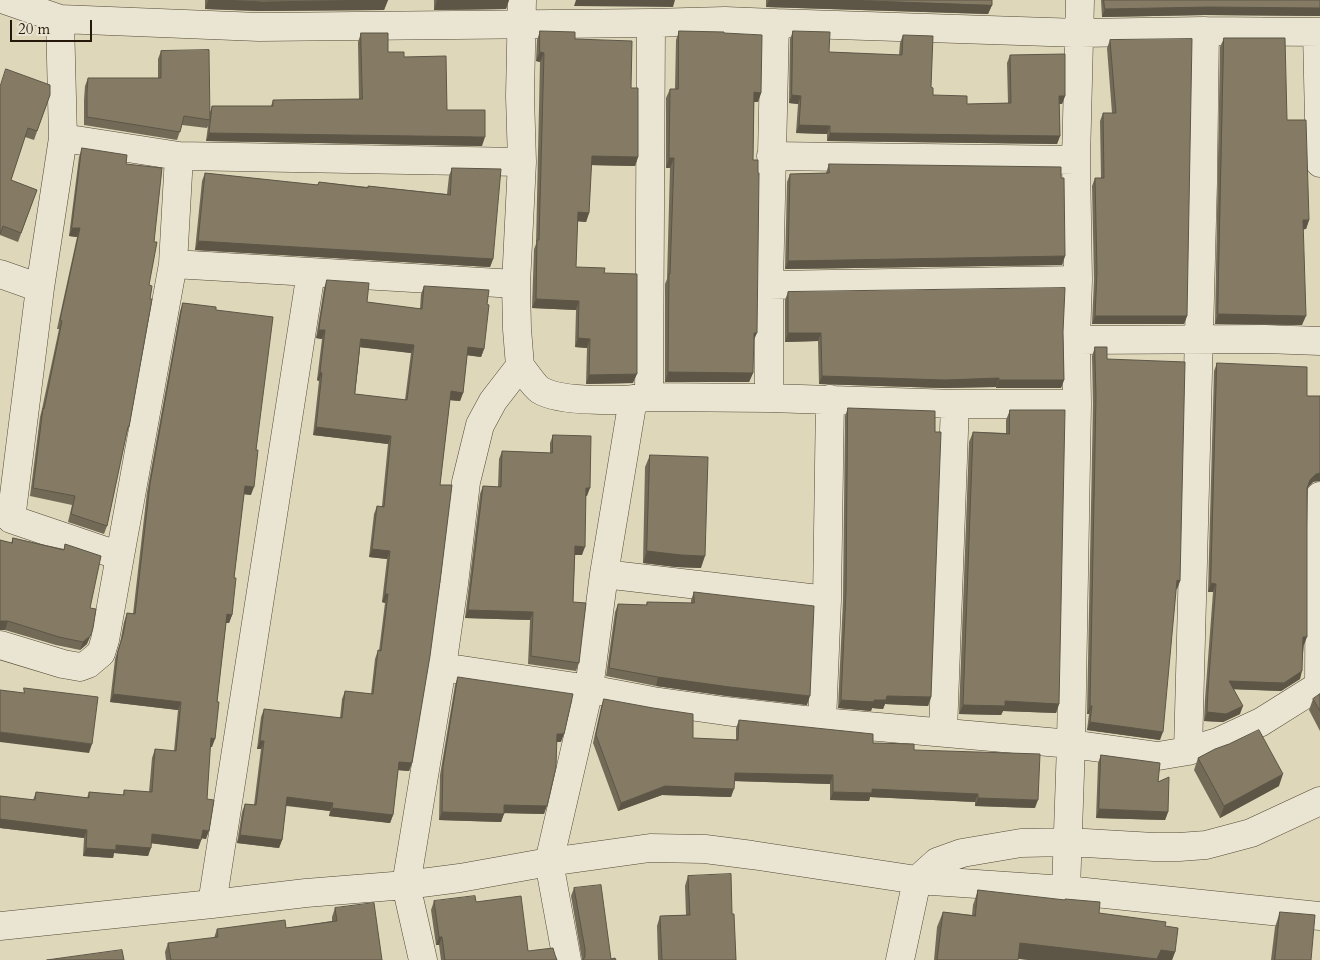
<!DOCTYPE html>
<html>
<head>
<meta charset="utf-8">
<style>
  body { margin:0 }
  #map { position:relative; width:1320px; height:960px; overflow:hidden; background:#ded7b9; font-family:Cardo,serif }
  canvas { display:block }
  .scale { position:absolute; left:10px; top:20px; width:82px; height:22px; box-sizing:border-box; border:2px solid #25180a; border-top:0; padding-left:6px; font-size:15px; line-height:18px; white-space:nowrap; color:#25180a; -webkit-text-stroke:4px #eae5d2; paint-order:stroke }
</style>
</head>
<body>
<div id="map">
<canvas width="1320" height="960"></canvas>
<div class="scale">20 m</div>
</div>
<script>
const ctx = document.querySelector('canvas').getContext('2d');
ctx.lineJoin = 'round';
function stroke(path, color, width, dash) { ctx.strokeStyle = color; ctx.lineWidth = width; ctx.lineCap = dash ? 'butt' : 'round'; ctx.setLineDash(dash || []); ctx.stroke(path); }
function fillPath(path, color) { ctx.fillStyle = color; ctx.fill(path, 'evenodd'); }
const minor = new Path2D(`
  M5,0L60,19L259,27L651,23L725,21L775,23L769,285V398
  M60,19L63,138L179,156
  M775,23L1080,33L1205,31L1320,32
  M1317,32L1320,163
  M63,138L40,288L11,519L120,556
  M771,156L1076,160
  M173,264L179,156L522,162
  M0,274L40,288
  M769,285L1078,280
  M1076,340L1265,339L1320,341
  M520,366C525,372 534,386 540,390C561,403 626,401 649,397L769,398L955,404H1077
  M649,397L651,23
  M604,574L633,399
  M0,645L63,664L80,667L88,664L101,653L105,640L120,556L173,264L516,284
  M442,667L589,689L653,701L725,711L822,722L1071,744L1077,404L1076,340L1078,280L1076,160L1080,0
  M1319,686L1320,496
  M822,722L827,600L830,399
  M943,732L955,404
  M1188,751L1203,183L1205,31
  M1066,890L1320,916
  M212,904L311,272
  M0,926L212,904L306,893L406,885L460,878L549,862L650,848L705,849L752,855L917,880L1066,890L1071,744L1158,756L1188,751L1218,742L1261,722L1320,685
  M423,960L406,885L442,667L454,584L466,482L480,425L493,401L520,366L517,329L516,284L522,162L520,96L522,0
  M567,960L549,862L589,689L604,574L827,600
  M900,960L917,880L937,862L962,853L1021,843L1068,842L1154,847H1179L1206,845L1251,833L1320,801`);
stroke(minor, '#534836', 29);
stroke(minor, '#eae5d2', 28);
fillPath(new Path2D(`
  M205,0H388L384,10L259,11L205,9Z
  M434,0H509L506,9L434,10Z
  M766,0H992V5L988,14L766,7Z
  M1101,0H1320V16L1205,15L1102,17Z
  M540,31L575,39L631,88L638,157L635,166L591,165L589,213L586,222L577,221L576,267L604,273L633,383L586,384L587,348L575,347L576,310L532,308L534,249L536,244L540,62L536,61L537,40Z
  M679,31L724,33L761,93L758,102H754L753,160V373L749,382H665V284L667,279L670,168H666V98L670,89H675L676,40Z
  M793,31L829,52L899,55L900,43L903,35L931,87L933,95L967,104L1008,103L1007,63L1010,55L1065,96L1062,104H1059L1060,136L1057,144L827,141V134L796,133L798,104L789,103L790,39Z
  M361,33L388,52L404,57L447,110L482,146L206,141L208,126L207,128L182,125L177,140L84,125V100L85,86L88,78H158V59L161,51L210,112L212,106H271L273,100L359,99L358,42Z
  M1224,38L1287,120L1309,220L1306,229H1303L1302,325L1215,324L1220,47Z
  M1110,40L1187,316L1184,324H1092L1094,280L1092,186L1095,178H1101L1100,121L1103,113H1112L1107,48Z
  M0,87L50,95L34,140L25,137L11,180L37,190L18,242L0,235Z
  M82,148L126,164L149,285L150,299L129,427L126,435L107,526L104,534L68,522L72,505L30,496L40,417L42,409L59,329H57L77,237L69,236L79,157Z
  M829,164L1065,256L1062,265L785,269L787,182L790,174L826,173Z
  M452,168L493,259L490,267L195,250L202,181L205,173L317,185L319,182L368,187V186L447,194L449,176Z
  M327,280L367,302L420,309L421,294L424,286L484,349L481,357L467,355L463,393L460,401L450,400L440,485L412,763L409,771L398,770L393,815L390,823L329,816L330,811L286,806L282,840L279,848L237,843L242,812L245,804L254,805L261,749H257L261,717L264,709L340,718L342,699L345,691L371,694L375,659L378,650L379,651L385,603L382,602L387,559L369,557L374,514L377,506H382L388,444L313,435L319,381L317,380L322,339L316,338L324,288ZM360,347L411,353L405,400L355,394Z
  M788,292L1063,332L1064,380L1061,388H996V387L942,388L819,384L818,341L785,342V300Z
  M183,303L216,310L251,495L244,494L234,578L232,615L229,623H226L212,747H210L207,799L206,839L202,838L198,849L151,843L148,856L114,853L113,858L83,856L84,838L0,828V796L33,800L36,792L87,798L89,792L123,795L124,790L149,792L152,758L155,749L174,751L178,710L110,702L115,659L120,643L124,622L127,613L133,614L147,492L180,311Z
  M1095,347L1107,359L1180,581L1177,589H1176L1160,740L1087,730L1089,714H1087L1093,404L1092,356Z
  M1217,363L1307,396L1313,482L1308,487L1304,645L1300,679L1281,691L1234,689L1240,714L1223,722L1204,721L1205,699L1213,592H1208L1214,371Z
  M848,408L931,697L928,706L885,704L883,709L872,708L871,711L838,708L843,600L845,416Z
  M1010,410L1059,704L1056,713L1003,711L1001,715L959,714L969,442L973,432L1006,433V420Z
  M553,435L587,496H586L582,555H575L573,602L579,663L576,671L528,664L530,620L465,618L480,494L483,486L498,487L499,459L502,451L550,453V443Z
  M650,455L701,568L676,567L643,563L645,467Z
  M13,538L64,549L65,544L90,608L87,644L80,650L56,645L5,630H0V540L11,543Z
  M694,592L807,705L727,696L656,686L606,676L615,612L618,604L646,605L647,602L691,603V600Z
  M458,677L561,742H557L544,814L504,813L501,822L439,820L440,775L455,685Z
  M1320,694V731L1309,710L1313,699Z
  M604,699L693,738L736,740V728L739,720L914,750L1035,808L975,806V802L870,797L869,801L830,800V784L735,781L731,797L662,795L618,811L593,743L601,707Z
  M1229,744L1279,786L1220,818L1194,770L1198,758Z
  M1101,755L1158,782L1168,812L1165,820L1096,818L1098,763Z
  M688,876L732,914L736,960H658L657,926L660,916L686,915L685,886Z
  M574,888L611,959L582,960L571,896Z
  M978,890L1165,926L1175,952L1172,960H1029L1018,959V960H934L937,927L943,912L972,915L973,905Z
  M434,901L476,902L528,951L555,955L557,960H441L439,945H436L431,910Z
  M335,908L382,960H166L165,952L168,943L214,938L217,929L286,928L332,921V917Z
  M1280,912L1311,960H1271L1275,927Z`), '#726a57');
fillPath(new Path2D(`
  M208,0H388L384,10L259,11L205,9Z
  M437,0H509L506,9L434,10Z
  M576,0H675L673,7L574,6Z
  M769,0H843L992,5L988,14L766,7Z
  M1208,7L1320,8V16L1205,15L1102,17L1105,9Z
  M540,52L544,53L540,62L536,61Z
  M754,92L761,93L758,102H751Z
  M792,95L801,96L798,104L789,103Z
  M1059,96H1065L1062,104H1056Z
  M799,125L830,126L827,134L796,133Z
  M209,133L485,137L482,146L206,141Z
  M830,133L1060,136L1057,144L827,141Z
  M592,156L638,157L635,166L588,165Z
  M669,158H674L670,168H666Z
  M578,212L589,213L586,222L574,221Z
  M1303,220H1309L1306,229L1300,230Z
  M72,228H80L77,237L69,236Z
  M198,241L493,259L490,267L195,250Z
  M1065,256L1062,265L785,269L788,261Z
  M536,299L579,301L576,310L532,308Z
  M1218,314L1306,316L1302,325L1215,324Z
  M1095,316H1187L1184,324H1092Z
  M319,330H325L322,339L316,338Z
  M754,333H757L753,342Z
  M788,333H821L818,341L785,342Z
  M578,338L590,339L587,348L575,347Z
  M361,339L414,345L411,353L358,347Z
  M468,347L484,349L481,357L465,355Z
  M320,372L322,373L319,381L317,380Z
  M668,372L753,373L749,382H665Z
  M637,374L633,383L586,384L589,375Z
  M822,376L999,378L996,387L942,388L819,384Z
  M999,380H1064L1061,388H996Z
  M451,391L463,393L460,401L448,400Z
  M316,427L391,436L388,444L313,435Z
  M1320,473V481L1313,482L1307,488L1310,480L1316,474Z
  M245,486L254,487L251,495L242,494Z
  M586,488H590L587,496H583Z
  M575,546L585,547L582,555H572Z
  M372,549L390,551L387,559L369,557Z
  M647,551L705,556L701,568L676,567L643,563Z
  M1177,580L1180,581L1177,589H1174Z
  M1211,583L1216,584L1213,592H1208Z
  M385,594H388L385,603L382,602Z
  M468,610L533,612L530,620L465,618Z
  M227,614L232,615L229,623H224Z
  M0,621H8L5,630H0Z
  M91,635L87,644L80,650L83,642Z
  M1303,637H1307L1304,645H1300Z
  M1302,671L1300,679L1281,691L1226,689L1229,681Z
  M658,677L810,696L807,705L727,696L656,686Z
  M113,694L181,702L178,710L110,702Z
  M887,696L931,697L928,706L885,704L883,709L872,708L871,711L838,708L841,700Z
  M1005,701L1059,704L1056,713L1003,711L1001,715L959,714L963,705Z
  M1090,706H1092L1089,714H1087Z
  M1243,706L1240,714L1223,722L1204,721L1207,712Z
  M1090,722L1163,732L1160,740L1087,730Z
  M0,732L92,744L89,753L0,742Z
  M557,734H564L561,742H554Z
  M211,738L215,739L212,747H208Z
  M260,741H264L261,749H257Z
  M399,762L412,763L409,771L396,770Z
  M735,773L833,775L830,784L732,781Z
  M1283,774L1279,786L1220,818L1224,806Z
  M665,786L734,789L731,797L662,795L618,811L621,803Z
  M872,789L978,794L975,802L870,797L869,801L830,800L833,792Z
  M287,797L333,803L330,811L284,805Z
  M978,798L1038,800L1035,808L975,806Z
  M504,805L547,806L544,814L501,813Z
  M332,808L393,815L390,823L329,816Z
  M1099,809L1168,812L1165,820L1096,818Z
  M442,812L504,814L501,822L439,820Z
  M0,819L87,830L84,838L0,828Z
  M203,830L209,831L206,839L200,838Z
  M152,834L201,840L198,849L149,843Z
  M240,835L282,840L279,848L237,843Z
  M116,845L151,848L148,856L114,853L113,858L83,856L86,848Z
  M439,937H442L439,945H436Z
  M1020,943L1161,950L1175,952L1172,960H1029L1014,958Z`), '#5d5647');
const building = new Path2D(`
  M220,0H388L263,2Z
  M843,0H992V5Z
  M1104,0H1320V8L1208,7L1105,9Z
  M540,31L575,32V39L632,41L631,88H638V157L592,156L589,213L578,212L576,267L605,268L604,273L637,274V374L589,375L590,339L578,338L579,301L536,299L537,240H539L544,53L540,52Z
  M679,31L724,32V33L762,35L761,93L754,92L753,160H758V173H759L757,333H754L753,373L668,372L669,274H670L674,158H669L670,89H678Z
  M793,31L830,32L829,52L902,55L903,35L933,36L931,87L933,88V95L967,96V104L1011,103L1010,55L1065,54V96H1059L1060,136L830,133V126L799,125L801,96L792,95Z
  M361,33H388V52H404V57L446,56L447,110H485V137L209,133L212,106H273V100L362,99Z
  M1224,38H1285L1287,120H1306L1309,220H1303L1306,316L1218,314Z
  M1192,39L1187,316H1095L1097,272L1095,178H1104L1103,113H1116L1110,40Z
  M209,50L210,120L184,116L180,132L87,117V92L88,78H161V51Z
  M6,69L50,85V95L37,131L28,128L11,180L37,190L21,233L3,226L0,234V87Z
  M82,148L127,155L126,164L162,168L154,242H157L149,285L152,286L150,299H152L129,427H128L107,526L71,514L75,496L33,488L43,408L44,409L62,321L60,320L80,228H72Z
  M829,164L1061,167V178H1064L1065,256L788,261L790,174L829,173Z
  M452,168L501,169L493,259L198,241L205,173L318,185L319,182L368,188V186L450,195Z
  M327,280L369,283L367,302L422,309L424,286L489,290L487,304L489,305L484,349L468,347L463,393L451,391L440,485H452L441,574L430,656L412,763L399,762L393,815L332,808L333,803L287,797L282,840L240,835L245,804L256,805L264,741H260L264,709L342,718L345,691L373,694L378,650L381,651L388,594H385L390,551L372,549L377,506L384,507L391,436L316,427L322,373L320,372L325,330H319ZM361,339L414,345L407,400L355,394Z
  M1065,288L1063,332L1064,380H999V378L945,380L822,376L821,333H788V292Z
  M183,303L216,307V310L273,317L256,450H258L254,487L245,486L234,578H236L232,615L227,614L217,702H219L215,739L211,738L207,799L214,800L209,831L203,830L201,840L152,834L151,848L116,845V850L86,848L87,830L0,819V796L35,800L36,792L89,798V792L124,795V790L152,792L155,749L176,751L181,702L113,694L118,651L123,635L127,613L135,614L150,484Z
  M1095,347H1107V359L1185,362L1180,581L1177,580L1163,732L1090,722L1092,706H1090L1096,396Z
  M1217,363L1307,367V396H1320V473L1316,474L1310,480L1307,488V637H1303L1302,671L1284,683L1229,681L1243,706L1226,714L1207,712L1208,690L1216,584L1211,583Z
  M848,408L935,411V432H941L931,697L887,696L886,700H874V702L841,700L846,592Z
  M1010,410H1065L1059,704L1005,701V706L963,705L973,432L1009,434Z
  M553,435L591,436L590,488H586L585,547L575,546L573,602L586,603L579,663L531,656L533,612L468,610L483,486L501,487L502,451L552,453Z
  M650,455L708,457L705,556L681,555L647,551Z
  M13,538L64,550L65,544L101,556L90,608L96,609L93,628L91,635L83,642L59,637L8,621H0V540L12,543Z
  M694,592L814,606L810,696L730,687L658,677L609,668L618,604L647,605V602L694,603Z
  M458,677L573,694L564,734H557L556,767L547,806L504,805V814L442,812L443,767Z
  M24,688L98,697L92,744L0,732V690L24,693Z
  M1320,694V711L1313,699Z
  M604,699L653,708L693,714V738L738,740L739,720L873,734V743L914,744V750L1040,754L1038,800L978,798V794L872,789V793L833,792V775L735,773L734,789L665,786L621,803L596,735Z
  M1259,730L1283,774L1224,806L1198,758L1215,749L1229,744Z
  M1101,755L1160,763L1158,782L1169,777L1168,812L1099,809Z
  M731,874L732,914H734L736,960H662L660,916L690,915L688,876Z
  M601,885L611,959L615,958L616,960H583L585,957V949L574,888Z
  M978,890L1065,900V899L1100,902L1099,913L1166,922L1165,926L1178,928L1175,952L1161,950L1157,959L1020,943L1018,960H937L943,912L975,916Z
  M475,896L476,902L521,896L528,951L553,948L555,955L557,960H445L442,937H439L434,901Z
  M374,903L382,960H171L168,943L218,937L217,929L285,920L286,928L337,921L335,908Z
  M1280,912L1315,915L1311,960H1275Z
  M122,950L124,960H47Z`);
fillPath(building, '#857b65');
stroke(building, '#5d5647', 1);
</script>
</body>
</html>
